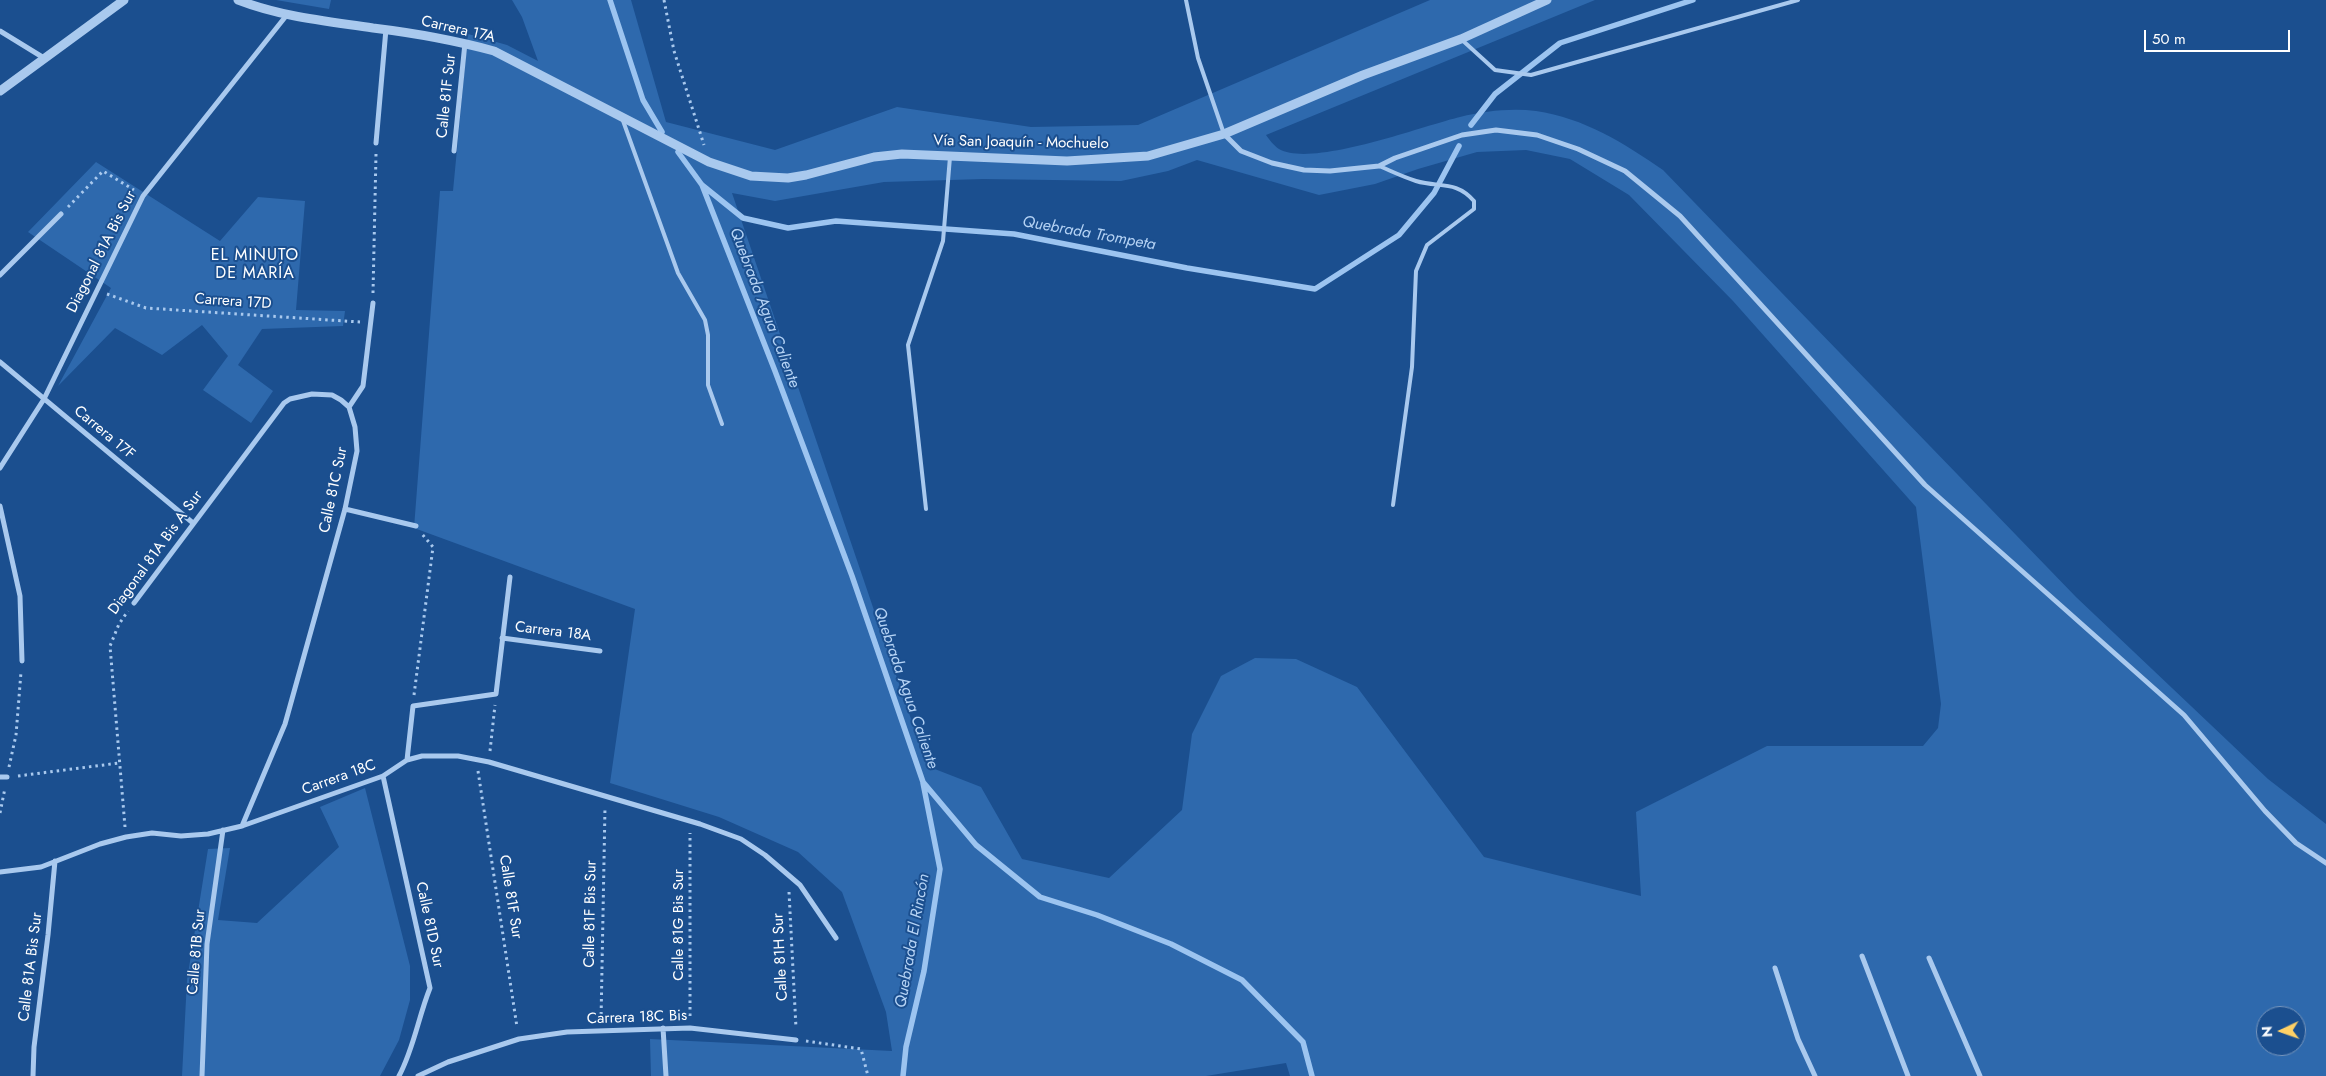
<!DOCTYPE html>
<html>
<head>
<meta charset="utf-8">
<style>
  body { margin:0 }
  #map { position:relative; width:2326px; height:1076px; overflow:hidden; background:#1b4f8f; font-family:Jost,sans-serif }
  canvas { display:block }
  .north { position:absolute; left:2256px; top:1006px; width:50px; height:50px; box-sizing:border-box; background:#1b4f8f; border:1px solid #7695bc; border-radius:50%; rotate:267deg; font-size:14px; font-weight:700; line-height:20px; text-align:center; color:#fff }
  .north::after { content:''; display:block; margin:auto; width:18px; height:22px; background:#ffd166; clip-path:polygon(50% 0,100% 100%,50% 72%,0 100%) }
  .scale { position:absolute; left:2144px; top:30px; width:146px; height:22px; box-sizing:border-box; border:2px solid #fff; border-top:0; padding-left:6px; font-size:15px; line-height:18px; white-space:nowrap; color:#fff; -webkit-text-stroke:4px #1b4f8f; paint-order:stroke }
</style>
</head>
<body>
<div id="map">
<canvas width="2326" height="1076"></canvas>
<div class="north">N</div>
<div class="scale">50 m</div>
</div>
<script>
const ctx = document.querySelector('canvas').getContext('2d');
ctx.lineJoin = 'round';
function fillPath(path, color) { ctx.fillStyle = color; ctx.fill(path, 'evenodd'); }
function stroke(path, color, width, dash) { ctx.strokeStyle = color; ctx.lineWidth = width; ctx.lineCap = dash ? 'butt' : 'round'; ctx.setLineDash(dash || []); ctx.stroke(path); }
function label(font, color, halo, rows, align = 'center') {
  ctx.font = font + ' Jost,sans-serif'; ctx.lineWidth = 4; ctx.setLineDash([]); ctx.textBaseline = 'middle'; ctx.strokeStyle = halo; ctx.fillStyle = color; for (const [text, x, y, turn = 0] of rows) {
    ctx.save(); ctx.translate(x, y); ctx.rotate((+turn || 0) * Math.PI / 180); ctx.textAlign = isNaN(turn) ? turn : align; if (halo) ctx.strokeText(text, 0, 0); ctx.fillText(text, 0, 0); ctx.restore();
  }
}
fillPath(new Path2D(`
  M276,0H331L329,9Z
  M512,0H631L666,122L775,150L897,107L1031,127L1138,125L1430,0H1595L1266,135C1269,139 1274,146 1279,149C1312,168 1422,126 1460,117C1485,111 1511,108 1536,111C1584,118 1624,143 1663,170L2076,597L2268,779L2326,824V1076H1290L1286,1063L1206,1076H651L650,1039L892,1051L886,1012L842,892L798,852L719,817L610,783L635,609L414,528L440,191H453L468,34L507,45L538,61L522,17ZM1526,150L1570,159L1629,195L1733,301L1916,507L1941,704L1938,728L1923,746H1767L1636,812L1641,896L1484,857L1357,687L1296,659L1255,658L1221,676L1192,734L1182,810L1109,878L1022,859L981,787L927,766L732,193L775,201L884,182L983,179L1121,181L1168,171L1197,160L1319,195L1375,184L1418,169L1477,152ZM2266,1016H2296V1046H2266Z
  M96,162L220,241L258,197L305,201L296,310L345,311L343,326L262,329L238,365L273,391L251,423L203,390L228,356L202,325L162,355L115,328L58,386L111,288L28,232Z
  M365,788L410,966V1000L399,1040L380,1076H182L187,980L208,849L230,848L218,920L257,923L339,847L320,807Z`), '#2e69ad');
stroke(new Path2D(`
  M610,0L643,100L662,132
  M1471,125L1495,94L1560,43L1693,0
  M678,152L702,185L743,218L788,228L836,221L1014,234L1187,268L1315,289L1399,235L1434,193L1459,146
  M702,185L775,371L852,576L923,782L976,845L1040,897L1097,915L1171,944L1242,980L1303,1042L1312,1076
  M903,1076L906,1047L924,971L940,869L923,783`), '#9cc4f0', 5.5);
stroke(new Path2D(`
  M664,0L674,51L704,145
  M68,207L103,171L134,190
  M373,293L376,154
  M107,294L146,308L360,322
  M414,695L433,547L422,534
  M490,751L495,705
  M9,767L16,735L21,672
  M478,771L517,1027
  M18,776L119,763
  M0,813L5,788
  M125,827L110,646L119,624L128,611
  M789,892L796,1028
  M690,1016V833
  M601,1021L605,807
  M806,1041L861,1049L868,1076`), '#a9c9ee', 3, [2.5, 4]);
stroke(new Path2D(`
  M1186,0L1198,58L1224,134
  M1461,39L1495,70L1531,75L1798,0
  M622,118L678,273L705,320L708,335V385L722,424
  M1379,166C1391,171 1403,177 1416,181C1439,188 1456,180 1474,201V209L1427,245L1416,271L1412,367L1393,505
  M926,509L908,345L943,241L950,157`), '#a9c9ee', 4);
stroke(new Path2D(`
  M0,31L44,58
  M1224,134L1241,151L1272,163L1304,170L1330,171L1379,166L1395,158L1462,135L1496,130L1537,135L1578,149L1625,171L1680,216L1925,485L2184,715L2265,811L2296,843L2326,863
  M376,143L386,29
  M454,151L465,43
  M0,275L61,214
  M0,362L193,523
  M349,407L363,386L373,303
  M0,468L44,399L143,196L286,16
  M0,506L20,596L22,661
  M345,509L416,526
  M134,603L284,403L290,399L312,394L332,395L341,400L349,407L355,427L357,451L345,509L285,724L242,826
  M502,638L600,651
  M407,760L413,706L496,694L510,577
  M383,776L430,988C418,1018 414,1048 399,1076
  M0,777H7
  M0,872L41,867L100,844L126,837L152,833L181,836L208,834L242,826L383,776L407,760L422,756H458L489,762L700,824L741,839L765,855L800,885L836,938
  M1862,956L1908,1076
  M1929,958L1980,1076
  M1775,968L1798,1039L1815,1076
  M663,1028L666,1076
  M33,1076L34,1047L48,935L55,861
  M202,1076L207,944L223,830
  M418,1076L448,1062L519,1039L567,1032L690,1028L796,1040`), '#a9c9ee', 5);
stroke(new Path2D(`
  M238,0C282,17 327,21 373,28C414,33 454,40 494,51L709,162L751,176L788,178L806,175L874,157L902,154L1067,161L1148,156L1224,134L1363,75L1461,39L1547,0
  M0,91L124,0`), '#a9c9ee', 9);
label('15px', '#fff', '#1b4f8f', [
  ["Carrera 17A",458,30,13],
  ["Calle 81F Sur",447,96,-84],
  ["Vía San Joaquín - Mochuelo",1021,143,1],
  ["Diagonal 81A Bis Sur",102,252,-63],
  ["Carrera 17D",233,302,4],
  ["Carrera 17F",104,433,40],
  ["Calle 81C Sur",334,490,-78],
  ["Diagonal 81A Bis A Sur",156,553,-54],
  ["Carrera 18A",553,632,7],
  ["Carrera 18C",339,778,-20],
  ["Calle 81F Sur",510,897,81],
  ["Calle 81F Bis Sur",591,914,-89],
  ["Calle 81D Sur",429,925,78],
  ["Calle 81G Bis Sur",679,925,-90],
  ["Calle 81B Sur",197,952,-85],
  ["Calle 81H Sur",781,957,-93],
  ["Calle 81A Bis Sur",31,967,-83],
  ["Carrera 18C Bis",637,1018,-2]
]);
label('italic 16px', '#b5d3f5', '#1b4f8f', [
  ["Quebrada Trompeta",1089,234,10],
  ["Quebrada Agua Caliente",764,308,69],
  ["Quebrada Agua Caliente",905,688,71],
  ["Quebrada El Rincón",913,941,-80]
]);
ctx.letterSpacing = '1px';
label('16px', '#fff', '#1b4f8f', [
  ["EL MINUTO",255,256],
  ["DE MARÍA",255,274]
]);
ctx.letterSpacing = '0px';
</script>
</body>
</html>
